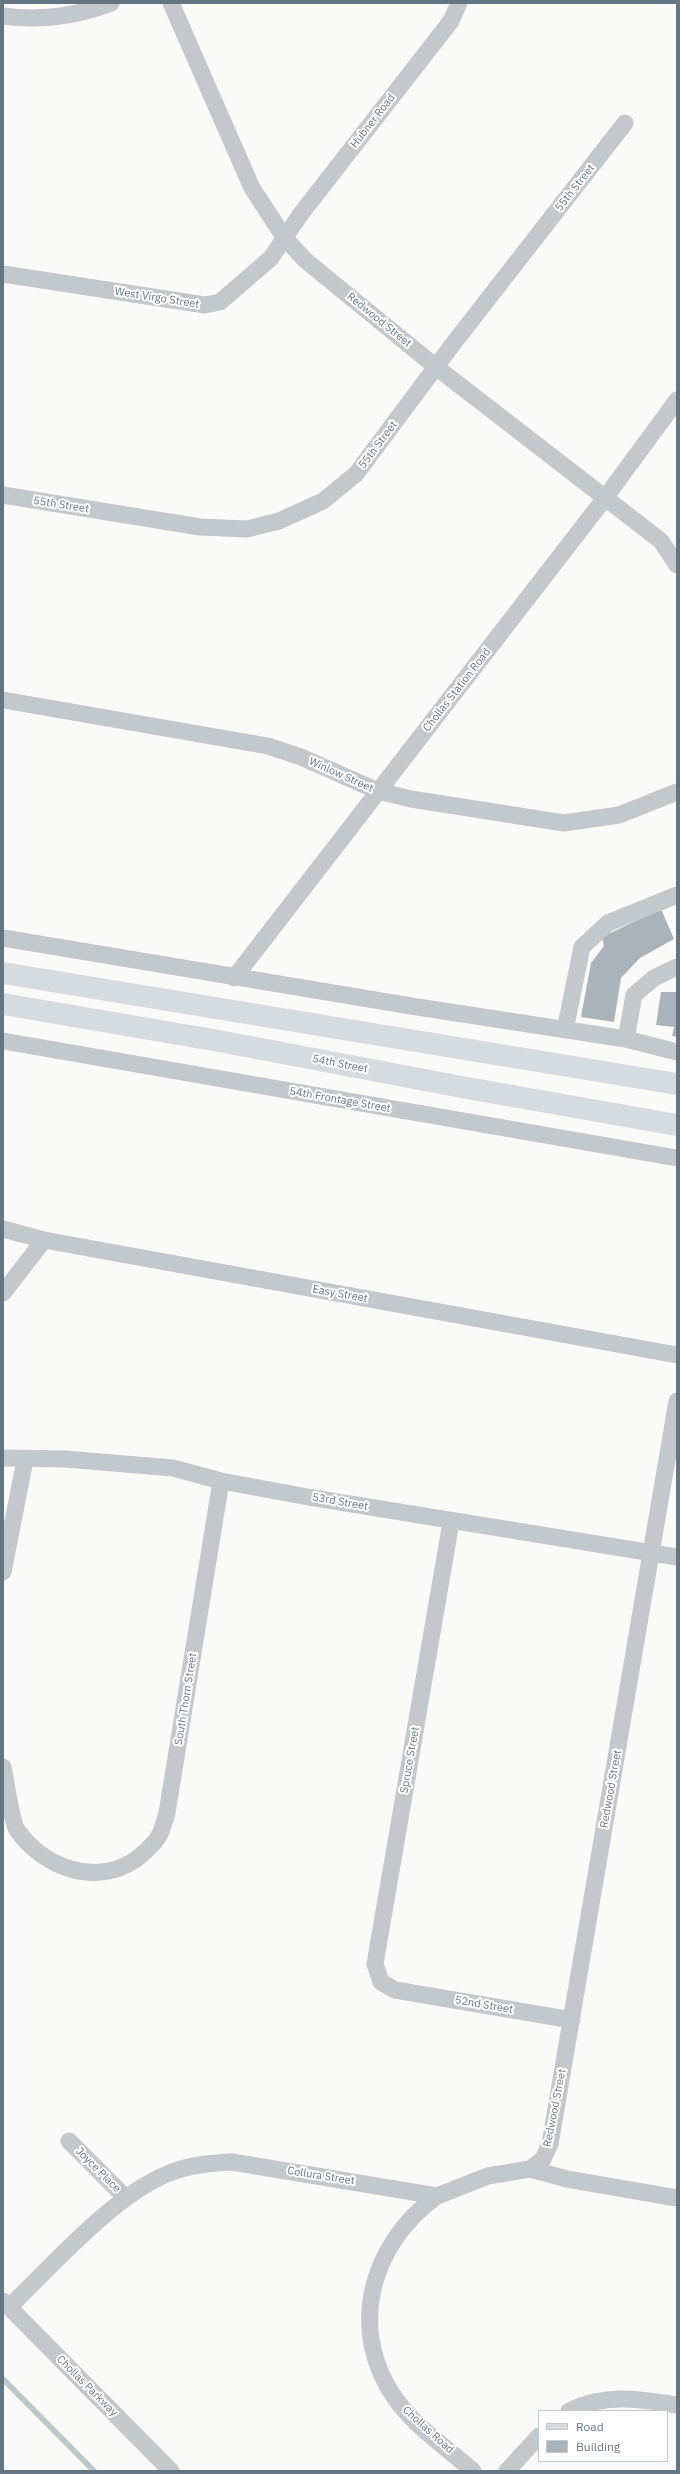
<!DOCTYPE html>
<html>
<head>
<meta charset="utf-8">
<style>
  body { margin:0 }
  #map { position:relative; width:680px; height:2474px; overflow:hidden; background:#fafaf8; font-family:"IBM Plex Sans",sans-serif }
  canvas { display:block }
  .frame { position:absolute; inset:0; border:4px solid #657683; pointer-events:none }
  .legend { position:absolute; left:538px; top:2410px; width:130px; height:52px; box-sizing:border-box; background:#fff; border:1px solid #c1c8cd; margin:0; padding:5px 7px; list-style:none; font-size:12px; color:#657683 }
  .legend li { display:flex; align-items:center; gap:8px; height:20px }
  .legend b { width:20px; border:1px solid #c1c8cd }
</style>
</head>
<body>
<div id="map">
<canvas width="680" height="2474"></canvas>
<div class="frame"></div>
<ul class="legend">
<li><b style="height:5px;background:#d6dbdf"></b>Road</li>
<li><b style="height:11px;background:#aab3b9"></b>Building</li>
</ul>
</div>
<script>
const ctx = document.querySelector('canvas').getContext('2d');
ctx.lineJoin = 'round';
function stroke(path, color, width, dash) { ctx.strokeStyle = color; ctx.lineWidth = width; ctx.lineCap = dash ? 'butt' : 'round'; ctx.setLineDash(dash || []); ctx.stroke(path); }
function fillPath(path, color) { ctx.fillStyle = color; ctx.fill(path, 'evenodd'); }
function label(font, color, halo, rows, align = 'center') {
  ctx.font = font + ' "IBM Plex Sans",sans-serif'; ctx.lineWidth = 4; ctx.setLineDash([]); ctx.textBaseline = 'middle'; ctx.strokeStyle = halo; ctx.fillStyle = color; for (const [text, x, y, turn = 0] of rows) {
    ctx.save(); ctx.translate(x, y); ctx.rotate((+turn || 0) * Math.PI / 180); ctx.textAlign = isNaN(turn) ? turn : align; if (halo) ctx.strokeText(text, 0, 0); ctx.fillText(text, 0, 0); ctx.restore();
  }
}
stroke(new Path2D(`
  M3,2379L94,2471`), '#bbc7cb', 5.5);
fillPath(new Path2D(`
  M661,909L674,939L640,958L621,978L614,1022L581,1017L591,963L604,946L602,937Z
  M661,992H677V1037L672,1036L674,1027L656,1025Z`), '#aab3b9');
stroke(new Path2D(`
  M171,3L252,188L284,237L305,260L436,367L661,541L677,565
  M3,16C40,21 77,16 111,3
  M3,274L205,305L220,302L271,258L300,215L451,21L459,3
  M3,495L200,527L247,529L279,521L323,501L356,474L453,344L625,123
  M3,700L268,746L301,757L378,791L411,799L564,823L619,815L677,792
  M3,938L411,1006L626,1039L677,1052
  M234,978L605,498L677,400
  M565,1030L582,947L608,923L677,895
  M626,1039L634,995L654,978L677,967
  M3,1041L677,1158
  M3,1229L44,1240L677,1355
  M3,1293L44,1240
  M3,1458L65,1459L173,1468L221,1481L308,1497L677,1557
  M451,1522L375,1964L381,1982L395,1990L572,2020
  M3,1572L25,1460
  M3,1767C6,1780 11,1820 17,1830C43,1867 95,1887 135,1860C144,1853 155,1844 160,1834C163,1827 165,1820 167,1813L221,1481
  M69,2141L126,2198
  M530,2169L543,2159L550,2144L677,1401
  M437,2196C370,2244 346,2331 397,2401C417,2428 448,2449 473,2471
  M3,2301L171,2471
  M9,2307C53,2265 112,2197 167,2174C188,2165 209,2163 232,2162L437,2196L488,2176L530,2169L567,2179L677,2198
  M569,2411C605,2393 639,2399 677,2405
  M507,2471L539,2436`), '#c3c8cc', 17);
stroke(new Path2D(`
  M3,973L677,1084
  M3,1004L219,1041L467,1088L677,1125`), '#d6dbdf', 22);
label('11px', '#657683', '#fff', [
  ["Hubner Road",373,121,-52],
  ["55th Street",575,188,-52],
  ["West Virgo Street",157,298,9],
  ["Redwood Street",379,320,39],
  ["55th Street",378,445,-53],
  ["55th Street",61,505,9],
  ["Chollas Station Road",457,690,-52],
  ["Winlow Street",341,775,24],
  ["54th Street",340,1064,11],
  ["54th Frontage Street",340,1100,10],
  ["Easy Street",340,1294,10],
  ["53rd Street",340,1502,10],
  ["South Thorn Street",186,1699,-81],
  ["Spruce Street",410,1760,-80],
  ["Redwood Street",611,1789,-80],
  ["52nd Street",484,2005,10],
  ["Redwood Street",555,2108,-79],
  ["Joyce Place",98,2170,45],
  ["Collura Street",321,2176,9],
  ["Chollas Parkway",87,2386,45],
  ["Chollas Road",428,2430,42]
]);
</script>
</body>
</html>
